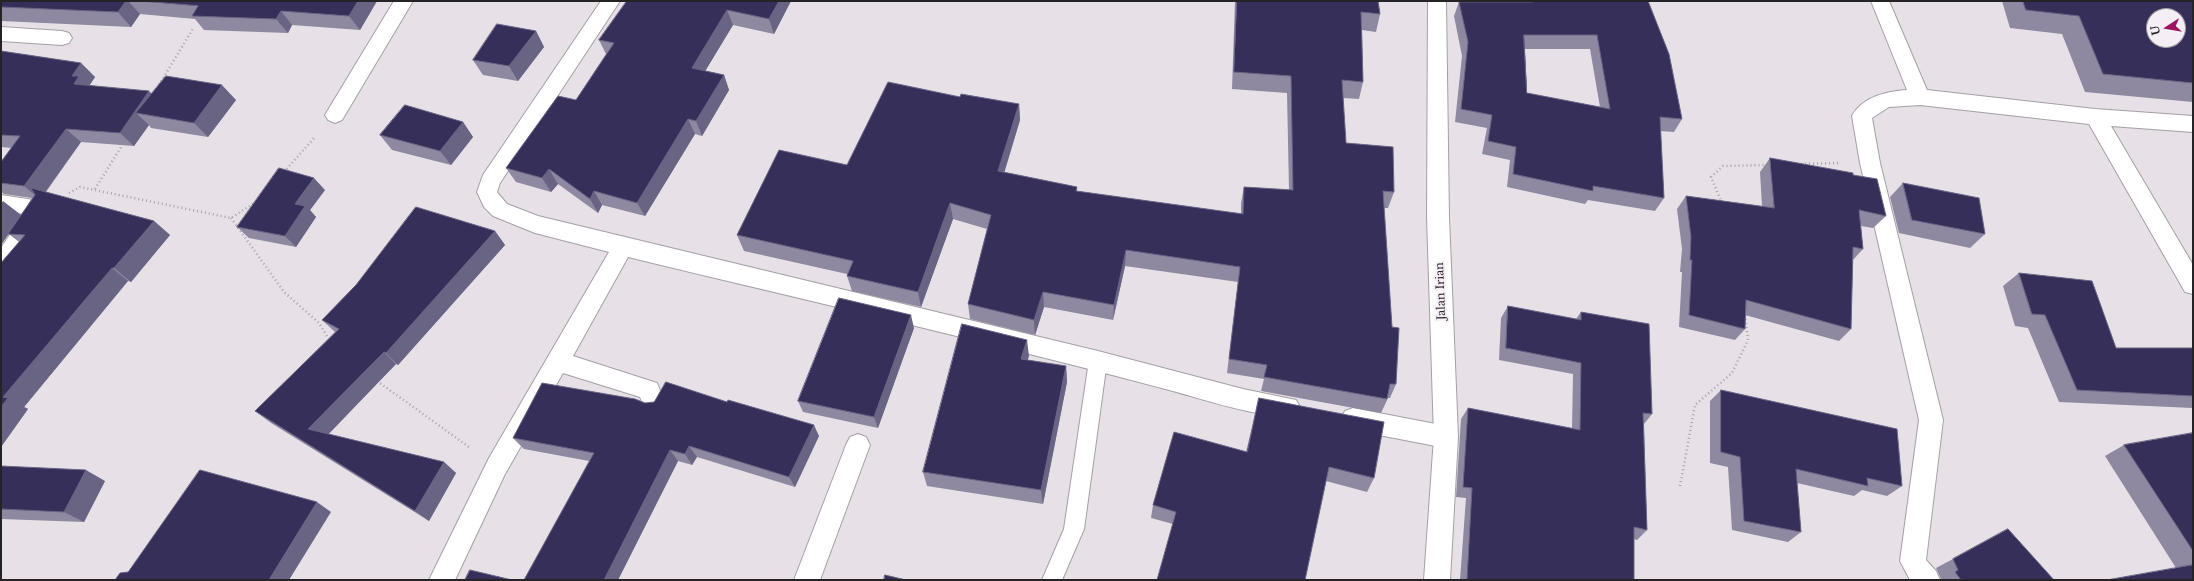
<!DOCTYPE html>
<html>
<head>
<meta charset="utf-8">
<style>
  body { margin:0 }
  #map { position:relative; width:2194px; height:581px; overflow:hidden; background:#e7e1e7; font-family:"Libre Baskerville",serif }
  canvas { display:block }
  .frame { position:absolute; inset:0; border:2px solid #262326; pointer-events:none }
  .north { position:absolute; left:2146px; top:8px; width:40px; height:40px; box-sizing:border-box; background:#f5eef4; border:1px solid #a29da2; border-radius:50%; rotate:258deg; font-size:11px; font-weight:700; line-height:16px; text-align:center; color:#262326 }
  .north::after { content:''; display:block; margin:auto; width:14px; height:18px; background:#9e1361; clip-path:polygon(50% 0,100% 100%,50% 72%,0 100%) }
</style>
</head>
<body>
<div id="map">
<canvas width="2194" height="581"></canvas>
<div class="frame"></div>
<div class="north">U</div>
</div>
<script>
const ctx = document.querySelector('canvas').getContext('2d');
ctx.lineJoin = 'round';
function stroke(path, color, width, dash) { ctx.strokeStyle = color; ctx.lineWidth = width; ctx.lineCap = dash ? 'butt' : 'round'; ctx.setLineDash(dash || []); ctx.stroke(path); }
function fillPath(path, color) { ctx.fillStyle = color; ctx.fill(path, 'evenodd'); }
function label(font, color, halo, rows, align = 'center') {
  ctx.font = font + ' "Libre Baskerville",serif'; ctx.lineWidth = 4; ctx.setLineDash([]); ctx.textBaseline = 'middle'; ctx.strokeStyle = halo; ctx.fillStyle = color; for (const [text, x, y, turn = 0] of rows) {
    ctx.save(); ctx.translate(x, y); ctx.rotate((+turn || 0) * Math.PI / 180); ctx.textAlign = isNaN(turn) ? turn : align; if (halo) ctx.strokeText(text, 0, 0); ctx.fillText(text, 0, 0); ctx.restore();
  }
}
const service = new Path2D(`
  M1098,353L1105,355L1107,361L1084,529L1062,580H1042L1064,529L1089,361L1091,355Z`);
const minor = new Path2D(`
  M394,1H413L342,120L335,123L328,120L325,115L328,110Z
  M601,1H620L500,183L497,192L507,204L538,216L1098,351L1243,389L1296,400L1300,407L1296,414C1273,423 1196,397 1169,390C990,342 809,301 628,257L573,356L657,383L665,403L661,410L653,413L645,410L640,397L563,373L505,474L455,580H429L489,458L609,252L535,233L493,216L484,207L477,192L483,175Z
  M1871,1H1889L1927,90L2095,109L2193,116V132L2111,126L2193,265V294L2185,292L2089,124L1920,105L1889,107L1872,118L1880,163L1943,420L1926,560L1936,571L1940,580H1910L1900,561L1919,420L1860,163L1852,116C1862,97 1887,91 1907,90Z
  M1,27L62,31L69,33L72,38L69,43L62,45L1,41Z
  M1,195L47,202L51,208L9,271L1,274V248L24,214L1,211Z
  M1353,408L1446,426L1454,429L1458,437L1454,445L1446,448L1353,430L1345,427L1341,419L1345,411Z
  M858,434L866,437L870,445L820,580H794L846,445L850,437Z`);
const tertiary = new Path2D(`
  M1428,1H1446L1449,217L1458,437L1450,580H1424L1434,437L1427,217Z`);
stroke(service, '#a59fa4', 2);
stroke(minor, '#a59fa4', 2);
stroke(tertiary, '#a59fa4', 2);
stroke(new Path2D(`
  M159,85L194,27
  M1801,164L1838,163
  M284,172L315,137
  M95,189L123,144
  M69,193L80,187L231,218L256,202
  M1722,203L1711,177L1723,166L1768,165
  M231,218L284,292L319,323L330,341
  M377,381L469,447
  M1680,486L1695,405L1732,373L1748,340L1745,315`), '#a7a2a7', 2.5, [1, 3]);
fillPath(service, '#fff');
fillPath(minor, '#fff');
fillPath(tertiary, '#fff');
fillPath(new Path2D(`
  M1,1H377L360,30L292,25L288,33L204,30L195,19L140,14L131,27L1,21Z
  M627,1H791L774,34L733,25L705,71L724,75L729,90L702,136L695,134L645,216L602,205L598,213L558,184L551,192L516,182L506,168L576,100L606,54L599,40Z
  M1235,1H1378L1380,14L1376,32L1362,30L1363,82L1359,99L1343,98L1346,143L1394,192L1388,208H1384L1396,384L1390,398H1388L1381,413L1261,391L1264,379L1227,373L1238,282L1125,266L1113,320L1044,307L1035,335L970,319L968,304L987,229L953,219L921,307L852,291L847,276V274L744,251L737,235L847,165L960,97L1019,104L1020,120L1004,172L1077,187V191L1241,214V203L1244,187L1289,190L1287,93L1232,89Z
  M1529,1H1648L1682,119L1674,132L1660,131L1664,198L1655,211L1588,200L1585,204L1507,187L1510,160L1482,154L1487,128L1455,122L1462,56L1454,16L1459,2H1530ZM1525,49H1590L1600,107L1527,93Z
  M2002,1H2193V102L2085,92L2062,34L2010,28Z
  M536,31L544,47L518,81L483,75L473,60Z
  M1,51L81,63L95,77L89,86L151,94L236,100L208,137L151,128L149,125L134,146L81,142L46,192L154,221L170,235L131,282L128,281L24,407L28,409L1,447V263L19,242L9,234L1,245V201L21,215L32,198L4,194L1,192V162L12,148L1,147Z
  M463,122L473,137L451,165L392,150L380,135Z
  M1770,158L1853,175L1886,216L1873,228L1861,226L1863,249L1853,260L1851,329L1839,341L1745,315V329L1735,340L1679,327L1682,272H1680L1682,249L1677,209L1686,196L1762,206L1760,172Z
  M1903,183L1985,234L1970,248L1899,233L1890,197Z
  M325,190L310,210L316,217L296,247L249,238L237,227Z
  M495,231L505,245L398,365L396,364L328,434L444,462L456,473L429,521L271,423L255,411L335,332L322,320Z
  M2019,273L2116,348H2193V408L2059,402L2028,328L2015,326L2003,286Z
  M1508,306L1576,319L1581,312L1652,414L1644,424L1647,530L1637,540L1634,539V580H1460L1466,498L1456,497L1461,419L1468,408L1572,428L1573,374L1499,360L1501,318Z
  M914,328L878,428L803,412L798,401Z
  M1029,356L1027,360L1066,366L1067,382L1043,504L927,486L923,472Z
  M1721,390L1902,486L1887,496L1862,490L1854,496L1797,483L1801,532L1788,542L1732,530L1728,467L1710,463V401Z
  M1259,398L1374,478L1367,492L1326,481L1173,524L1151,518L1153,505L1246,452Z
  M727,402L819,436L795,487L697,457L692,465L678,461L618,580H524L589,461L524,449L513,438L645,403Z
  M2193,433V580L2176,568L2105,456L2124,445Z
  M1,466L105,481L84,522L1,519Z
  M1953,559L2054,580H1940L1941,579L1936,568Z`), '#8e88a0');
fillPath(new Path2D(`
  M126,1H128L140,14L131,27L118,12Z
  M358,1H377L360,30L349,16Z
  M779,1H791L774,34L769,19Z
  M727,10L733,25L698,83L692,68Z
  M281,11L292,25L288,33L276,19Z
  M536,31L544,47L518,81L509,66Z
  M81,63L95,77L89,86L74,84L72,76Z
  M724,75L729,90L702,136L696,121Z
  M222,85L236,100L208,137L194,123Z
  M149,91L162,105L136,113L149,125L134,146L120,133Z
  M1019,104L1020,120L1000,187L998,171Z
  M688,119L695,134L645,216L637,203Z
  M463,122L473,137L451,165L440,151Z
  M66,129L81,142L40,199L24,186Z
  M549,169L558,184L551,192L542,178Z
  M314,178L325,190L310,210L316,217L296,247L285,236L295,204Z
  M594,191L602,205L598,213L590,199Z
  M3,201L21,215L1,245V205Z
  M950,203L953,219L921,307L918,292Z
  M154,221L170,235L131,282L114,268Z
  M495,231L505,245L398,365L386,353Z
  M1126,250L1125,266L1113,320L1114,305Z
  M112,268L128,281L24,407L28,409L1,447V407L3,397Z
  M1043,292L1044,307L1035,335L1034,320Z
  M911,315L914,328L878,428L874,417Z
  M1027,340L1029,356L1023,375L1021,359Z
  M384,352L396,364L322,441L308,429Z
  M1066,366L1067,382L1043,504L1041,490Z
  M814,425L819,436L795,487L789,477Z
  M689,446L697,457L692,465L685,454Z
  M670,450L678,461L618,580H604Z
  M444,462L456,473L429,521L415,511Z
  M86,470L105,481L84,522L64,512Z
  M317,502L331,512L289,580H269Z`), '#6a6484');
const building = new Path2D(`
  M1,1H126L118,12L1,7Z
  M140,1H358L349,16L281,11L276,19L192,16L198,6Z
  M627,1H779L769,19L727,10L692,68L724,75L696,121L688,119L637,203L594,191L590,199L549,169L542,178L506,168L558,96L576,100L614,43L599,40Z
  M1237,1H1378L1380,14L1361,12L1363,82L1342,80L1346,143L1393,147L1394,192L1383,191L1392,327L1399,328L1396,384H1390L1387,399L1264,377L1267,365L1229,359L1240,267L1126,250L1114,305L1043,292L1034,320L968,304L991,215L950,203L918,292L847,276L853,261L737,235L779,150L847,165L888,82L960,97L961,94L1019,104L998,171L1077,187L1076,191L1243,214L1244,187L1293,190L1291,76L1234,72Z
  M1531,1H1648L1669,54L1682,119L1660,117L1664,198L1593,186V191L1513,174L1516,147L1488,141L1492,115L1461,109L1468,42L1459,2H1532ZM1524,35H1597L1610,109L1527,93Z
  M2023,1H2193V83L2103,74L2079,16L2026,10ZM2154,16H2178V40H2154Z
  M497,24L536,31L509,66L473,60Z
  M1,51L81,63L72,76H79L74,84L149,91L120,133L66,129L24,186L1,183V162L20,136L1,135Z
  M166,76L222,85L194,123L136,113Z
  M405,105L463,122L440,151L380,135Z
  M1770,158L1853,173V175L1877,179L1886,216L1859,210L1863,249L1853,247L1851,329L1746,300L1745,329L1689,315L1692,260H1690L1691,237L1686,196L1774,208Z
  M279,168L314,178L295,204L305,206L285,236L237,227Z
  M1903,183L1979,198L1985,234L1912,220Z
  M31,188L154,221L114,268H112L3,397L8,398L1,407V263L25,235L8,234L35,195Z
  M416,207L495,231L386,353L384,352L308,429L444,462L415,511L255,411L339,329L322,320L356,285Z
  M2019,273L2092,281L2116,348H2193V396L2077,390L2045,315L2032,314Z
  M839,298L911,315L874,417L798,401Z
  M1508,306L1581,320V312L1649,324L1652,414L1643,413L1647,530L1634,527V580H1467L1472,488L1463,487L1468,408L1580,430L1581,363L1506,348Z
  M962,324L1027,340L1021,359L1066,366L1041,490L923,472Z
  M666,382L727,402L728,400L814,425L789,477L689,446L685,454L670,450L604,580H524L594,453L513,438L542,383L635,399L645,403L654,402Z
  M1721,390L1897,429L1902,486L1867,478L1868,486L1796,469L1801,532L1744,521L1740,457L1721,452Z
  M1259,398L1384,422L1374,478L1329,467L1305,580H1157L1176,512L1153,505L1174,432L1247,452Z
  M2193,433V551L2124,445Z
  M1,466L86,470L64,512L1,509Z
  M200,470L317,502L269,580H115L120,573L128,572Z
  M2008,529L2054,580H1961L1955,572L1958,570L1953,559Z
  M2193,565V580H2107Z
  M470,570L512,580H465Z
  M885,575L906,580H884Z`);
fillPath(building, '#352f59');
stroke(building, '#6a6484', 1);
label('11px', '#262326', '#f5eef4', [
  ["Jalan Irian",1441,291,-92]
]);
</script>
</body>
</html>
